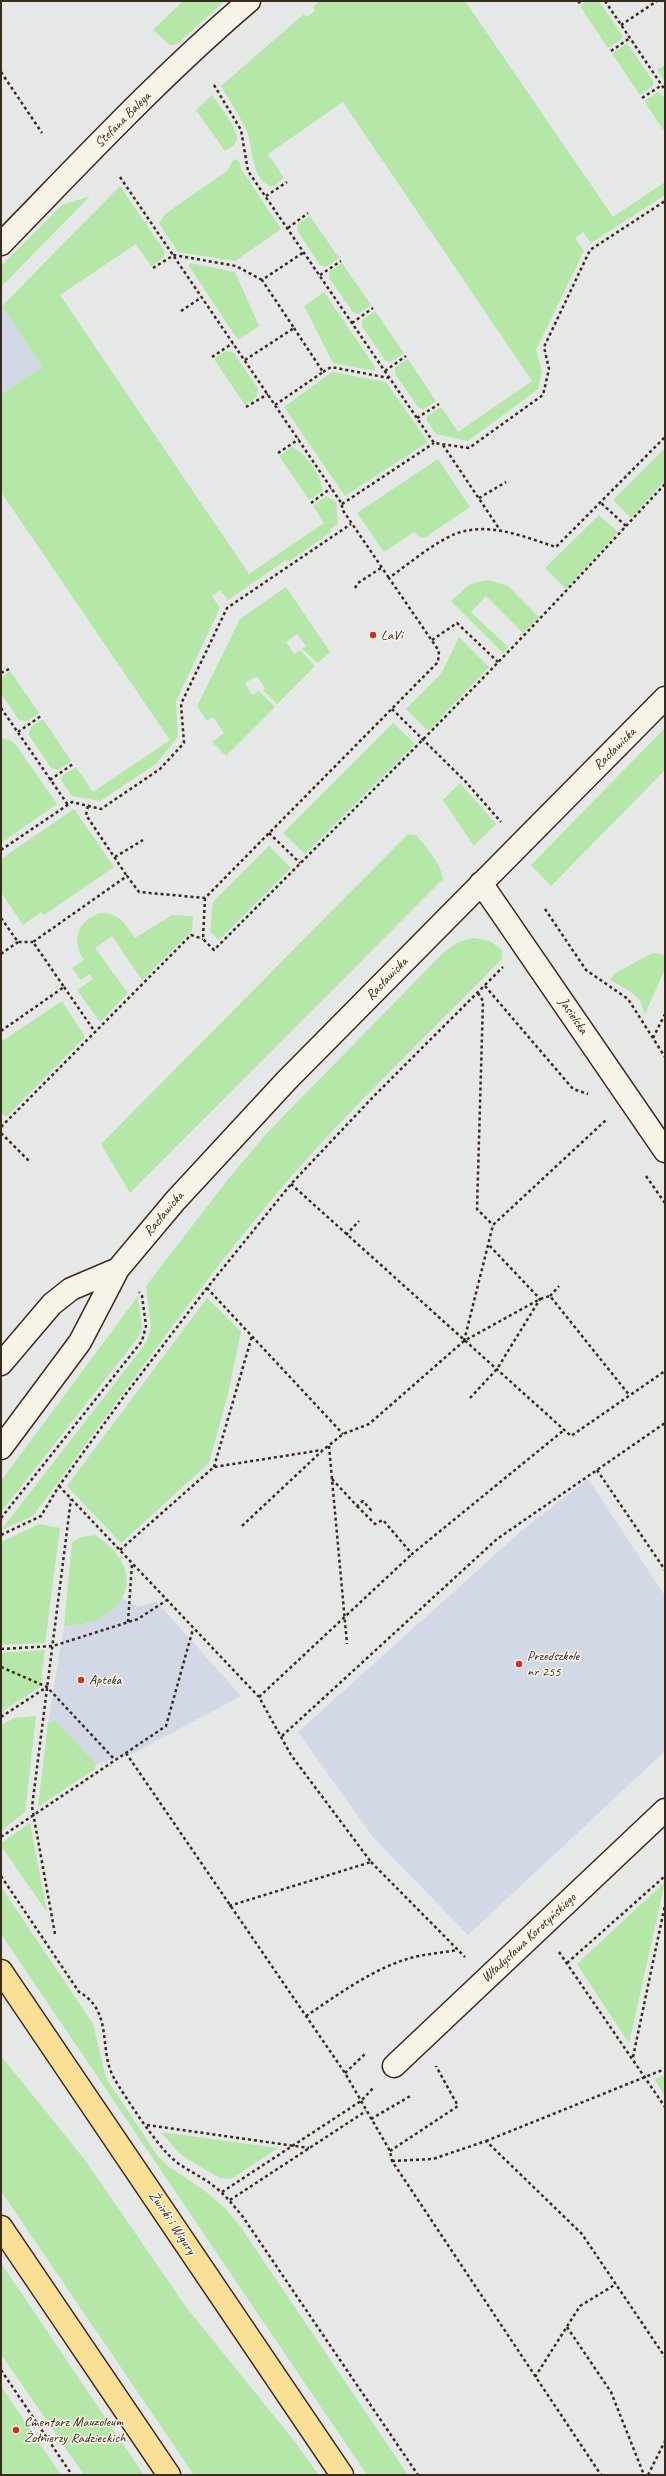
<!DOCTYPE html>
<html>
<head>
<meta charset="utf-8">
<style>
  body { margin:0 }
  #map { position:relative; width:666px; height:2476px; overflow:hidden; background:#e6e7e7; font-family:Caveat,sans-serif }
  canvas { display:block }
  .frame { position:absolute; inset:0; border:2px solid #3b2a1e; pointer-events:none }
</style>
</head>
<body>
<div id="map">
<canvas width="666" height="2476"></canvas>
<div class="frame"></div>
</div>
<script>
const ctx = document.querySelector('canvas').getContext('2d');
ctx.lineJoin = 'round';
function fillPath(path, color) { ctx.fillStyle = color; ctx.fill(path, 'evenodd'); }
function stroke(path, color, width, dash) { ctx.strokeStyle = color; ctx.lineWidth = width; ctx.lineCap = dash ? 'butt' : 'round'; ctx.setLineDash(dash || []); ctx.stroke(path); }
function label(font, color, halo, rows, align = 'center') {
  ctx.font = font + ' Caveat,sans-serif'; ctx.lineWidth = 3; ctx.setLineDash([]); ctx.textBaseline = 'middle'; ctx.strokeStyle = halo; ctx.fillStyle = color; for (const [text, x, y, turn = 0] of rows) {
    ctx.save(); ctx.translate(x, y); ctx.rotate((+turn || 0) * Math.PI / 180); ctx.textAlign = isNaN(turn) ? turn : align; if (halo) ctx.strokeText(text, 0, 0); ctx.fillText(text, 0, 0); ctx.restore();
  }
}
fillPath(new Path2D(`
  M2,306L42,367L1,394V307Z
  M588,1479L665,1596V1751L468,1935L373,1837L298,1732L519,1533Z
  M122,1598L138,1607L156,1601L241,1696L134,1753L96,1764L55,1720L48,1723L64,1626L86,1624L113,1607Z`), '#d2d8e6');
fillPath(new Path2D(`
  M183,1H225L177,44L170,45L153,30Z
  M320,1H465L613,217L665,182V195L591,243L583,232L575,238L584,251L536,350L542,372L538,389L468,441L436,434L427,421V416L441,407L458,432L532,381L343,102L268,154L284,178L272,187C249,179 254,144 245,127C238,113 229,100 221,86L304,14L306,17L315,11L313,7Z
  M587,1H599L622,35V39L608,48L580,6Z
  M626,44L629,46L653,81V86L640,95L612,53Z
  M665,65V82L657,70Z
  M658,92L665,98V132L644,101Z
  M212,95C218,104 237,127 237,138C237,144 229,148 225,151L196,110Z
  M234,159L239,161L241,169L281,229L235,261L178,252L159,223L165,214L227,171Z
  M120,186L165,252L163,258L151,266L136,244L60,295L249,574L324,523L313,506L326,496L336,502L338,524L330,529L331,532L288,562L286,560L228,600L220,590L212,596L220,608L176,701L178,737L156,764L100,801L72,796L61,780L63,775L76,767L93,792L170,740L1,492V394L42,367L2,306Z
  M90,196L1,287V266L62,205Z
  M310,216L339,258L326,267L320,265L297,230L298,224Z
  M190,263L235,272L259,326L238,340L189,266Z
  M342,263L371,305L358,314L353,312L329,278V272Z
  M324,292L375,367V371L333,363L304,306Z
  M375,311L404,353L391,362L385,360L362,326V320Z
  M226,351L234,353L258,389L257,396L245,405L214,359Z
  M408,359L436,401L423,410L418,407L395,374V367Z
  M332,372L386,382L428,442L345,496L284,407Z
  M292,447C305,452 323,477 322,491L309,500L279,456Z
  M665,448V480L631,518L613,500Z
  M438,459L470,507L424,538L419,537L414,532L384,552L357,513Z
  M599,515L618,532L566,589L545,568Z
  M489,580L508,586L539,617L523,633L486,596L471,612L508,647L503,653L451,601L470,584Z
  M286,587L330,652L318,663L302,649L306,646L297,634L286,642L294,654L300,650L315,666L277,704L263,690L265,688L257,676L245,683L252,695L259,691L275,707L226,756L212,742L224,733L213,717L207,721L197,706L240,619Z
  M459,637L489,667L428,731L406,709L441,674Z
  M10,671L39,713L27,721L19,720L1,693V678Z
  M43,719L71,761L58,770L51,768L29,735L31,727Z
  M393,723L415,744L305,854L283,833Z
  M665,728V770L551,886L531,865Z
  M1,738L10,740L16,745L57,804L1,843Z
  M460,783L496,824L474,846L443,800Z
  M74,809L114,867L44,915L41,912L23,925L1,892V859Z
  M408,834L416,835C426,847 441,863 443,879L130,1193L101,1144Z
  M269,846L291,868L219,940L210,931L213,902Z
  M100,913C119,912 125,924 135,938L172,915L193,916L192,931L142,980L112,936L95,948L128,993L100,1022L77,990L93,979L89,974L81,980L72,968L84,960C71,940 77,922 100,913Z
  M474,938L490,941L502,950V959C431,1032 355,1103 288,1180C197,1287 117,1403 33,1516L1,1530L146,1343L151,1327L146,1286L229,1178L267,1133L444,952L458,942Z
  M653,953L665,955V969L645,1014L640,1000L631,992L610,980L615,973Z
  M62,1001L85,1037L6,1117L1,1113V1042Z
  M138,1296L142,1329L137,1339L1,1512V1481Z
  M207,1298L241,1331L228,1394L209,1463L121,1543L67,1486Z
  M39,1524L60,1528L45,1643L1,1645V1542Z
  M95,1535C130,1556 142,1596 100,1618C89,1624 77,1625 64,1626L72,1542L81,1537Z
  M45,1650L40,1687L1,1712V1653Z
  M36,1716L25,1812L1,1831V1725L14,1718Z
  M55,1720L96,1764L95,1769L38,1807L48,1723Z
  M30,1823L47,1912L1,1846V1843Z
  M665,1882L629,2043L577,1964Z
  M1,1887L93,2024L106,2078L157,2155L168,2166L205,2191L225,2208L240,2226L408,2475H367L1,1934Z
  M1,2056L85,2160L186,2307L291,2437L319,2475H194L1,2191Z
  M665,2075V2096L654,2079Z
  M161,2132L278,2148L231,2179L220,2178L187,2159L177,2151Z
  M1,2263L144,2475H84L1,2354Z
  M1,2386L61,2475H1Z`), '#b4e7a8');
const minor = new Path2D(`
  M1,244C82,161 161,76 249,1
  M481,883L665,1151
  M1,1364L52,1304L71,1289L118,1269
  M1,1448L80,1342L118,1269L175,1201L287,1080L665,698
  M394,2066L665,1810`);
const major = new Path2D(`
  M1,1971L342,2475
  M1,2227L169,2475`);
stroke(minor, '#3b2a1e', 25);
stroke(major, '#3b2a1e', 25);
stroke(new Path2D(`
  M605,1L665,90
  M578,3L581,1
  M621,25L657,1
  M611,51L630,38
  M1,72L42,133
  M214,85L241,130L248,171L434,443L469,448L543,395L549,369L544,347L590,250L665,201
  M642,98L662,85
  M120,177L342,504V509L389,578
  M266,196L287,182
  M288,228L308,213
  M153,268L174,255L236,266L262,280
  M320,275L341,261
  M181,311L202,297
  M352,323L373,308
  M212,357L233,343
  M245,360L294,328L262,280L304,252
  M385,371L406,356
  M323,372L331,367L389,378
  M275,405L323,372L294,328
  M246,407L268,394
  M417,418L439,404
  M443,445L500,530
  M278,453L299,439
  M479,498L506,482
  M311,503L331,488
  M342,504L434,443
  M626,526L665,484
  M355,588L358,583L381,568
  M432,640L457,623L498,662
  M1,673L9,669
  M1,708L68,805
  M392,709L465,781L501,822
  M18,732L41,716
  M50,780L73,764
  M88,806L86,815L127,876
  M269,833L300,863
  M1,850L72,802L101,809L160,769L184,743L181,704L227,608L351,524
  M115,857L143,840
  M205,898L203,939L214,950C353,810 493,672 626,526L600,502
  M545,909L586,970L628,999L665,1057
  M1,918L18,942H33
  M1,954L18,942
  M485,986L573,1089L588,1094
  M64,987L95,1032
  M478,993L483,1001L477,1209L493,1225
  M1,1031L64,987L33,942L127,876L139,892L205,898L438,662L439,651L389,578C407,565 435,542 455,534C489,521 524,537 556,547L665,437
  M653,1038L665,1014
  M1,1127L191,935L203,939
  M1,1133L30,1162
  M646,1176L665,1203
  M291,1184L571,1436L665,1371
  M346,1235L359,1221
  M207,1288L343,1434
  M550,1296L559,1286
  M464,1341L493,1225L606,1120
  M470,1398L497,1369L540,1299L488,1244
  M329,1446L347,1644
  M214,1467L252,1336
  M597,1470L665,1570
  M332,1479L357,1506L363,1501L371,1510L373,1508
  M59,1486L259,1697L291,1755L371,1862L229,1906
  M357,1506L375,1524L383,1520L412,1554L564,1430
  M1,1518L142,1341L146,1326L142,1296L139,1292
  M242,1526L323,1450L343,1434L369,1424L464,1341L540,1299L550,1296L630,1396
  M1,1535L41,1516L59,1486L125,1395L207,1288L291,1184L374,1096L503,967
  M120,1550L214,1467L322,1450
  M128,1622L132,1564
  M1,1649L53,1646L138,1619L167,1600
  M1,1667L47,1687L115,1760
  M259,1697L412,1554
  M1,1717L47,1687
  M282,1736L497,1539L665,1423
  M126,1753L345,2073L390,2151L392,2161L601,2475
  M1,1837L166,1726L193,1629
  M371,1862L465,1957
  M1,1876L79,1992C114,2011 98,2050 114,2078C125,2097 158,2147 173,2159C184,2169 199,2175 211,2184C224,2193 233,2205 243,2217L418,2475
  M55,1934L32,1807L71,1499
  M559,1952L665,2107
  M567,1963L665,1876
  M306,2016C336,1996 371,1970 407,1959C423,1954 441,1953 458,1950
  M633,2057L665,1905
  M345,2073L366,2053
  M371,2119L412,2095
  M147,2125L309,2148
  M486,2141L665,2069
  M390,2151L458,2106L436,2066
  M392,2161L433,2159L486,2141L582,2234L665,2357
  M222,2192L361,2101L374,2087
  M230,2200L366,2111
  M567,2327L611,2392L644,2475
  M1,2370L72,2475
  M535,2377L580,2306L616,2284
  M648,2475L665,2441`), '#3b2a1e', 2.5, [3, 3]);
stroke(minor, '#f7f3e8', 22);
stroke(major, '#fadf96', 22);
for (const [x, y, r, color] of [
  [373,635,4,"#c8321e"],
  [519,1664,4,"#c8321e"],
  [81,1680,4,"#c8321e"],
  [16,2430,4,"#c8321e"]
]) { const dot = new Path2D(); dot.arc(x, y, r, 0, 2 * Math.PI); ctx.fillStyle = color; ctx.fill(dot); stroke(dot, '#f7f3e8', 1.5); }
label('14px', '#3b2a1e', '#f7f3e8', [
  ["Stefana Baleya",123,120,-45],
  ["Racławicka",615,749,-45],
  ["Racławicka",387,979,-46],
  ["Jasielska",573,1016,56],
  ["Racławicka",164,1214,-50],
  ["Władysława Korotyńskiego",529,1938,-43],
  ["Żwirki i Wigury",172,2223,56]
]);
label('14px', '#3b2a1e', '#f7f3e8', [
  ["LaVi",381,635],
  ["Przedszkole",527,1656],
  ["nr 255",527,1672],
  ["Apteka",89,1680],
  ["Cmentarz Mauzoleum",24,2422],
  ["Żołnierzy Radzieckich",24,2438]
], 'left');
</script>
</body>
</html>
